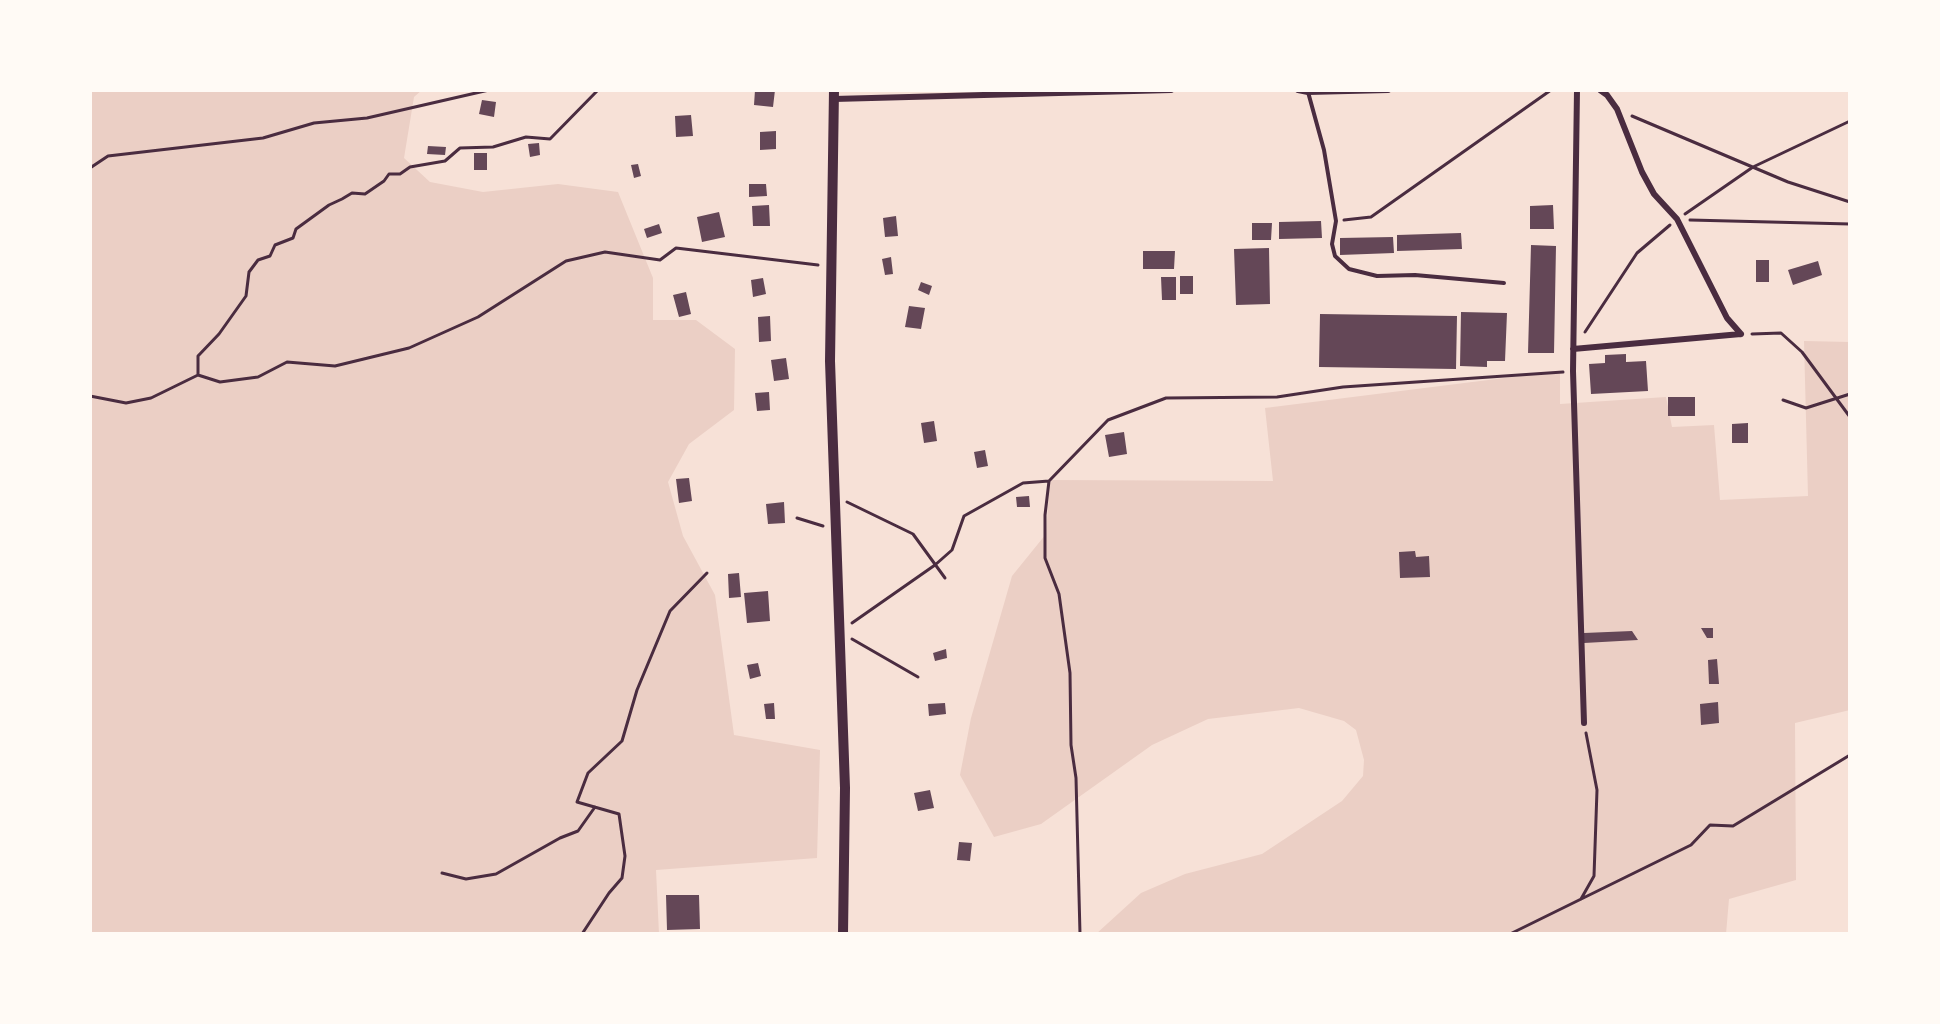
<!DOCTYPE html>
<html>
<head>
<meta charset="utf-8">
<style>
  body { margin:0 }
  #map { position:relative; width:1940px; height:1024px; overflow:hidden; background:#f7e1d7; font-family:Barlow,sans-serif }
  canvas { display:block }
  .frame { position:absolute; inset:0; border:92px solid #fffaf5; pointer-events:none }
</style>
</head>
<body>
<div id="map">
<canvas width="1940" height="1024"></canvas>
<div class="frame"></div>
</div>
<script>
const ctx = document.querySelector('canvas').getContext('2d');
ctx.lineJoin = 'round';
function fillPath(path, color) { ctx.fillStyle = color; ctx.fill(path, 'evenodd'); }
function stroke(path, color, width, dash) { ctx.strokeStyle = color; ctx.lineWidth = width; ctx.lineCap = dash ? 'butt' : 'round'; ctx.setLineDash(dash || []); ctx.stroke(path); }
fillPath(new Path2D(`
  M90,90H422L414,97L404,158L430,182L483,192L558,184L618,192L653,278V320H696L735,349L734,410L689,444L668,482L683,536L715,595L734,735L820,750L817,858L656,870L659,934H90Z
  M1804,341L1850,342V710L1795,723L1796,880L1729,899L1726,934H1096L1141,893L1185,874L1262,854L1342,801L1363,776L1364,760L1356,730L1344,721L1299,708L1208,719L1152,745L1041,824L994,837L960,775L971,718L1012,576L1046,534L1050,480L1273,481L1265,408L1560,371V404L1666,397L1672,427L1714,425L1720,500L1808,496Z`), '#ebcfc5');
fillPath(new Path2D(`
  M755,90H775L773,107L754,105Z
  M482,100L496,102L494,117L479,114Z
  M691,115L693,136L676,137L675,116Z
  M776,131V149L760,150V132Z
  M539,143L540,155L530,157L528,144Z
  M428,146L446,147L445,155L427,154Z
  M474,153H487V170H474Z
  M638,164L641,176L634,178L631,165Z
  M749,184H766L767,196L749,197Z
  M769,205L770,226H753L752,206Z
  M1553,205L1554,229H1530V206Z
  M719,212L725,237L702,242L697,217Z
  M896,216L898,236L885,237L883,218Z
  M1321,221L1322,238L1279,239V222Z
  M1252,223H1272L1271,240H1252Z
  M659,224L662,233L647,238L644,229Z
  M1461,233L1462,249L1397,251V235Z
  M1393,237L1394,253L1340,255V238Z
  M1531,245L1556,246L1554,353H1528Z
  M1269,248L1270,304L1236,305L1234,249Z
  M1143,251H1175L1174,269H1143Z
  M891,257L893,274L885,275L882,259Z
  M1756,260H1769V282H1756Z
  M1818,261L1822,275L1793,285L1788,270Z
  M1180,276H1193V294H1180Z
  M1161,277H1176V300H1162Z
  M763,278L766,294L753,297L751,280Z
  M921,282L932,286L929,295L918,290Z
  M686,292L691,314L679,317L673,295Z
  M909,306L925,308L921,329L905,327Z
  M1461,312L1507,313L1505,361H1487V367L1460,366Z
  M1320,314L1457,316L1456,369L1319,367Z
  M770,316L771,341L759,342L758,317Z
  M1626,354V362L1646,361L1648,391L1591,394L1589,364L1605,363V355Z
  M786,358L789,379L774,381L771,360Z
  M769,392L770,410L757,411L755,393Z
  M1668,397H1695V416H1668Z
  M934,421L937,441L924,443L921,423Z
  M1748,423V443H1732V424Z
  M1124,432L1127,454L1109,457L1105,435Z
  M985,450L988,466L977,468L974,452Z
  M689,478L692,501L679,503L676,479Z
  M1029,496L1030,507H1017L1016,497Z
  M784,502L785,523L768,524L766,504Z
  M1415,551L1416,557L1429,556L1430,577L1400,578L1399,552Z
  M739,573L741,597L729,598L728,574Z
  M768,591L770,621L747,623L744,593Z
  M1701,628H1713V638H1707Z
  M1632,631L1638,640L1584,643V633Z
  M946,649L947,658L935,661L933,653Z
  M1717,659L1719,684H1709L1708,660Z
  M758,663L761,676L750,679L747,665Z
  M1718,702L1719,723L1701,725L1700,704Z
  M774,703L775,719H766L764,704Z
  M945,703L946,714L929,716L928,704Z
  M930,790L934,808L918,811L914,793Z
  M959,842L972,843L970,861L957,860Z
  M666,895H699L700,929L667,930Z`), '#644757');
stroke(new Path2D(`
  M1632,116L1788,182L1850,202
  M90,168L108,156L263,138L314,123L367,118L489,90
  M1685,214L1753,167L1850,121
  M1344,220L1371,217L1551,90
  M1690,220L1850,224
  M1585,332L1637,253L1670,225
  M1752,334L1781,333L1802,352L1850,417
  M198,375V356L219,334L246,296L249,272L258,260L270,256L275,245L293,238L296,229L329,205L342,199L352,193L365,194L384,181L389,174H400L410,167L445,161L460,148L493,147L526,137L550,139L598,90
  M90,396L126,403L151,398L198,375L220,382L258,377L287,362L335,366L409,348L478,317L566,261L605,252L660,260L676,248L818,265
  M1783,400L1806,408L1850,394
  M1049,481L1045,515V558L1059,594L1070,673L1071,745L1076,778L1080,934
  M847,502L913,534L945,578
  M797,518L823,526
  M852,623L935,565L952,550L964,516L1023,483L1049,481L1108,420L1166,398L1277,397L1343,387L1563,372
  M852,639L918,677
  M442,873L466,879L496,874L560,838L578,831L595,807
  M1581,899L1594,876L1597,790L1586,733
  M582,934L609,893L622,878L625,856L619,814L577,802L588,773L622,741L637,690L670,611L707,573
  M1510,934L1691,845L1710,825L1733,826L1850,755`), '#4a2c40', 3);
stroke(new Path2D(`
  M1308,92L1324,150L1336,221L1332,244L1335,256L1349,269L1377,276L1415,275L1504,283`), '#4a2c40', 4);
stroke(new Path2D(`
  M1298,90L1308,92L1388,90
  M1577,90L1573,371L1584,723
  M1600,90L1607,95L1617,109L1642,172L1654,194L1677,219L1727,318L1741,334
  M834,99L1171,90
  M1573,349L1741,334`), '#4a2c40', 6);
stroke(new Path2D(`
  M834,90L830,361L845,788L843,934`), '#4a2c40', 10);
</script>
</body>
</html>
